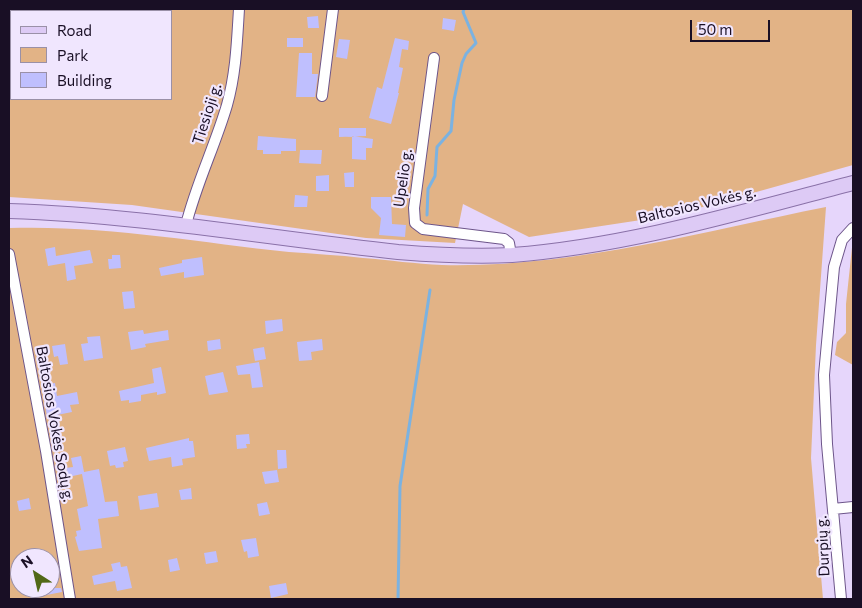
<!DOCTYPE html>
<html>
<head>
<meta charset="utf-8">
<style>
  body { margin:0 }
  #map { position:relative; width:862px; height:608px; overflow:hidden; background:#e6d6fb; font-family:Commissioner,sans-serif }
  canvas { display:block }
  .frame { position:absolute; inset:0; border:10px solid #190f25; pointer-events:none }
  .legend { position:absolute; left:10px; top:10px; width:162px; height:90px; box-sizing:border-box; background:#f0e6fe; border:1px solid #9a90a7; margin:0; padding:6px 9px; list-style:none; font-size:15px; color:#190f25 }
  .legend li { display:flex; align-items:center; gap:10px; height:25px }
  .legend b { width:25px; border:1px solid #9a90a7 }
  .north { position:absolute; left:10px; top:548px; width:50px; height:50px; box-sizing:border-box; background:#f0e6fe; border:1px solid #9a90a7; border-radius:50%; rotate:325deg; font-size:14px; font-weight:700; line-height:20px; text-align:center; color:#190f25 }
  .north::after { content:''; display:block; margin:auto; width:18px; height:22px; background:#516817; clip-path:polygon(50% 0,100% 100%,50% 72%,0 100%) }
  .scale { position:absolute; left:690px; top:20px; width:80px; height:22px; box-sizing:border-box; border:2px solid #190f25; border-top:0; padding-left:6px; font-size:15px; line-height:18px; white-space:nowrap; color:#190f25; -webkit-text-stroke:4px #f0e6fe; paint-order:stroke }
</style>
</head>
<body>
<div id="map">
<canvas width="862" height="608"></canvas>
<div class="frame"></div>
<ul class="legend">
<li><b style="height:6px;background:#ddcaf5"></b>Road</li>
<li><b style="height:14px;background:#e2b386"></b>Park</li>
<li><b style="height:14px;background:#bfbffe"></b>Building</li>
</ul>
<div class="north">N</div>
<div class="scale">50 m</div>
</div>
<script>
const ctx = document.querySelector('canvas').getContext('2d');
ctx.lineJoin = 'round';
function fillPath(path, color) { ctx.fillStyle = color; ctx.fill(path, 'evenodd'); }
function stroke(path, color, width, dash) { ctx.strokeStyle = color; ctx.lineWidth = width; ctx.lineCap = dash ? 'butt' : 'round'; ctx.setLineDash(dash || []); ctx.stroke(path); }
function label(font, color, halo, rows, align = 'center') {
  ctx.font = font + ' Commissioner,sans-serif'; ctx.lineWidth = 4.5; ctx.setLineDash([]); ctx.textBaseline = 'middle'; ctx.strokeStyle = halo; ctx.fillStyle = color; for (const [text, x, y, turn = 0] of rows) {
    ctx.save(); ctx.translate(x, y); ctx.rotate((+turn || 0) * Math.PI / 180); ctx.textAlign = isNaN(turn) ? turn : align; if (halo) ctx.strokeText(text, 0, 0); ctx.fillText(text, 0, 0); ctx.restore();
  }
}
fillPath(new Path2D(`
  M9,9H853V165L674,215L529,237L463,204L455,243L366,238L132,205L9,197ZM11,11H171V99H11Z
  M826,207L816,345L811,458L823,599H9V228C104,225 195,242 289,252C314,254 339,255 363,258C389,260 416,264 442,265C571,268 700,232 826,207ZM20,558H50V588H20Z
  M853,238V365L835,355L837,342L846,333V304Z`), '#e2b386');
stroke(new Path2D(`
  M427,215L428,189L435,176L437,147L451,131L454,100L462,63L466,54L476,43L463,12L464,9
  M398,599L400,486L430,290`), '#7bb2e1', 3);
fillPath(new Path2D(`
  M318,16L319,28H308L307,17Z
  M443,18L456,20L454,31L442,29Z
  M287,38H303V47H287Z
  M395,38L409,41L408,50L402,49L399,67L403,68L398,93H399L391,124L369,118L377,87L382,89Z
  M339,39L350,40L347,59L336,57Z
  M299,53H312V74H318L315,97H296Z
  M339,128H366V136L339,137Z
  M258,136L296,139V151H281V154H263V150H257Z
  M352,136L373,139L372,148H366V160L352,159Z
  M300,150H322L321,164L299,163Z
  M354,172V187H345L344,173Z
  M329,175V191H316V176Z
  M295,195L308,196L307,207H294Z
  M371,197H391L392,224L406,225L405,237L379,235L381,218L371,208Z
  M55,247L56,256L90,250L93,263L74,266L76,279L67,281L65,263L48,266L45,249Z
  M112,255H120L121,268L109,269L108,259H112Z
  M202,257L204,275L184,278V272L161,276L159,268L182,263V260Z
  M133,291L135,308L124,309L122,292Z
  M282,319L283,331L266,334L265,321Z
  M143,330L144,334L168,330L169,340L145,344L146,347L131,350L128,332Z
  M100,336L103,358L84,361L81,344L88,343L87,337Z
  M220,339L221,349L208,351L207,341Z
  M322,339L323,350L311,352L312,360L299,361L297,342Z
  M65,344L68,364L60,365L58,356L54,357L52,346Z
  M264,347L266,359L255,361L253,349Z
  M259,362L263,387L252,388L250,374L238,375L236,366Z
  M161,367L166,393L157,395V392L141,395V401L129,403V400L121,401L119,391L154,383L152,369Z
  M223,372L228,392L209,395L205,376Z
  M55,383L57,396L77,392L79,404L70,405L72,412L47,417L42,385Z
  M249,434L250,444H246L247,448L237,449L236,435Z
  M189,438V441H193L195,457L182,459L183,465L172,467L171,457L149,461L146,448Z
  M125,447L128,461L123,462L124,467L116,468L115,465L110,466L107,451Z
  M277,450H286L287,468L278,469Z
  M81,456L84,472L99,469L105,502L117,501L119,516L98,519L102,548L79,551L75,537L77,536L76,531L81,530L77,509L88,506L82,474L68,477L66,468L73,467L71,458Z
  M277,470L279,482L265,484L262,472Z
  M191,488L192,499L181,500L179,490Z
  M157,493L159,507L140,510L138,496Z
  M29,498L31,509L19,511L17,501Z
  M267,502L270,514L259,516L257,504Z
  M256,538L259,556L248,558L247,551L244,552L241,540Z
  M216,551L218,562L206,564L204,553Z
  M177,558L180,570L170,572L168,560Z
  M120,562L121,567L127,566L132,588L117,591L115,581L94,585L92,576L113,571L111,564Z
  M286,583L288,594L271,598L269,586Z
  M29,588H61L62,592L31,598Z`), '#bfbffe');
const minor = new Path2D(`
  M434,58L414,208L415,223L423,229L504,239L509,243L511,255
  M322,96L333,9
  M186,225C196,184 215,146 227,105C236,73 237,41 239,9
  M9,254L46,451L70,599
  M833,509L853,507
  M841,599L827,444L824,375L834,267L842,240L853,228`);
const major = new Path2D(`
  M9,211C139,215 268,238 398,252C436,255 474,257 512,255C628,246 741,212 853,183`);
stroke(minor, '#6d558a', 12);
stroke(major, '#8a71a8', 16);
stroke(minor, '#fff', 10);
stroke(major, '#ddcaf5', 14);
label('15px', '#190f25', '#f0e6fe', [
  ["Tiesioji g.",207,114,-72],
  ["Upelio g.",403,178,-82],
  ["Baltosios Vokės g.",697,205,-13],
  ["Baltosios Vokės Sodų g.",55,424,80],
  ["Durpių g.",823,546,-93]
]);
</script>
</body>
</html>
